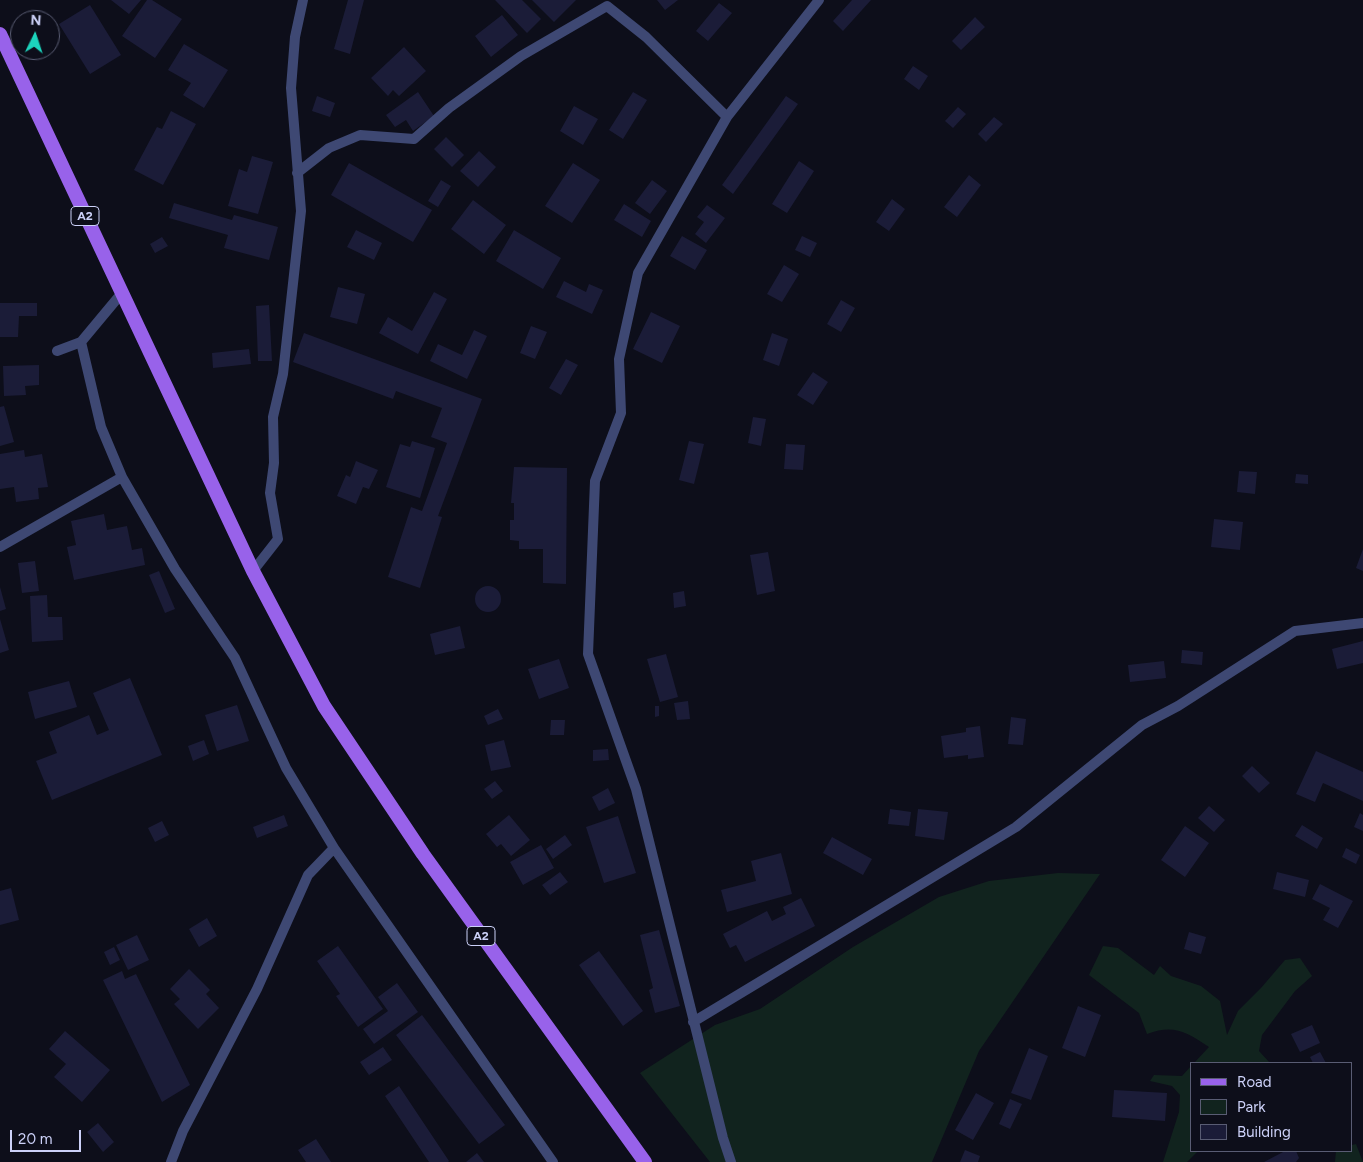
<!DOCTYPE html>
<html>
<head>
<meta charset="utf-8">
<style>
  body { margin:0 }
  #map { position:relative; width:1363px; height:1162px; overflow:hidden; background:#0d0e1a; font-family:Figtree,sans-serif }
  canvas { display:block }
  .legend { position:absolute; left:1190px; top:1062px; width:162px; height:90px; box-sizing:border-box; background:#0d0e1a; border:1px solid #595c73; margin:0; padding:6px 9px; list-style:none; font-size:15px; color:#ccd1f8 }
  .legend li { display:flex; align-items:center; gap:10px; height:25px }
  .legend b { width:25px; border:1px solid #595c73 }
  .north { position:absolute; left:10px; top:10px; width:50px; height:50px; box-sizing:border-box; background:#0d0e1a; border:1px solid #595c73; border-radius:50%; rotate:4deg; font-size:14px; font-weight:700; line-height:20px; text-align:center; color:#ccd1f8 }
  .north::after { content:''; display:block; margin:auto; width:18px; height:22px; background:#1cd4bd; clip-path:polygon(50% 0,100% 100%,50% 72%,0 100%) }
  .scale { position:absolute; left:10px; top:1130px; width:71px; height:22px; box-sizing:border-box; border:2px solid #ccd1f8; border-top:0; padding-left:6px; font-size:15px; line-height:18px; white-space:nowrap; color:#ccd1f8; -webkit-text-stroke:4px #0d0e1a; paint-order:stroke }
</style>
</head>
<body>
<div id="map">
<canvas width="1363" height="1162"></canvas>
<ul class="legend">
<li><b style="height:6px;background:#9862ea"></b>Road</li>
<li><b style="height:14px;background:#11231e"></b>Park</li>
<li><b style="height:14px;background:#1b1c38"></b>Building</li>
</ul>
<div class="north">N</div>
<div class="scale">20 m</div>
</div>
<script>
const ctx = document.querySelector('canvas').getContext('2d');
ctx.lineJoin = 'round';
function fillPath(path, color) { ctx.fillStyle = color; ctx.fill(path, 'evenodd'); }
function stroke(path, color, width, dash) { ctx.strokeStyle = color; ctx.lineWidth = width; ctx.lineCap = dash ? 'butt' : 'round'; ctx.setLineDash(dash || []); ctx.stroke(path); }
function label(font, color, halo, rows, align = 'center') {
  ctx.font = font + ' Figtree,sans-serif'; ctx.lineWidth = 5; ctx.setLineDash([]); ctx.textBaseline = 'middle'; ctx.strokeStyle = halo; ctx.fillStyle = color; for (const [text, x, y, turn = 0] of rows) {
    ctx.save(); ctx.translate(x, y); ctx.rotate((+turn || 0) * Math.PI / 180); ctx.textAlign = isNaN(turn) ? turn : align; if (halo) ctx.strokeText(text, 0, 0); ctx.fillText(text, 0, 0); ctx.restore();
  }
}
fillPath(new Path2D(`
  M1058,873L1100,874L979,1051L932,1162H710L640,1073L715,1025L760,1009L853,947L939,897L989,881Z
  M1103,946L1118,948L1154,975L1160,966L1171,976L1201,986L1220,1001L1227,1035L1238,1011L1261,988L1285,960L1300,958L1312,976L1295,991L1262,1035L1259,1051L1270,1063H1194L1209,1047C1186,1032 1174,1024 1147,1034L1139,1013L1089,975Z
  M1192,1065V1151H1198L1187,1162H1163L1179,1112L1180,1095L1172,1086L1150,1081L1154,1075L1182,1076Z
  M1356,1144L1363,1162H1335L1336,1151H1352V1145Z`), '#11231e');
fillPath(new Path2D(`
  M111,0H141L129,14Z
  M147,0H152L182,19L155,58L122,36Z
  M348,0H364L350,54L334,49Z
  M495,0H522L541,19L527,33Z
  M532,0H576L554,22Z
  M657,0H678L665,10Z
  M852,0H871L843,31L833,21Z
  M719,3L732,13L708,41L696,31Z
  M90,5L121,55L90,74L59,24Z
  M502,15L518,35L491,57L475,36Z
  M975,17L985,27L961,50L952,41Z
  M184,44L228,70L204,108L183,95L191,83L168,70Z
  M404,47L426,71L399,96L393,90L388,96L371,78Z
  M913,66L928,76L919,90L904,79Z
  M418,92L434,116L413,131L406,120L395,127L386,115Z
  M633,92L647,100L623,139L609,130Z
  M317,96L335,103L330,117L312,111Z
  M786,96L798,104L733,194L722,185Z
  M574,106L598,119L583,145L560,131Z
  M958,107L966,114L953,128L945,121Z
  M171,111L196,124L163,185L134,170L157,127L162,129Z
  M994,117L1003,124L986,142L978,134Z
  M446,137L464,155L452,167L434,149Z
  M479,151L496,167L478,187L460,171Z
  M252,156L273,162L258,214L228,206L239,169L247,172Z
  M799,161L814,171L787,213L772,204Z
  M349,163L432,210L413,242L331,195Z
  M573,163L600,180L572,223L545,206Z
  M969,175L981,185L957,217L944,207Z
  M441,180L451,186L438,207L428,201Z
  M652,180L667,191L650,214L635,203Z
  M892,199L905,209L889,231L876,222Z
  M473,200L506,225L484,254L451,229Z
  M174,203L232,220L234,215L278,227L269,260L224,248L228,235L169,218Z
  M624,204L651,221L642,237L614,220Z
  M707,205L725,218L706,243L695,234L704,222L697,217Z
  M356,230L382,243L374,260L347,247Z
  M514,230L561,258L543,289L496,261Z
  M682,236L707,250L695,270L670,256Z
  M802,236L817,243L810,257L795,250Z
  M162,237L168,246L155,253L150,244Z
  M784,265L799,274L782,302L767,294Z
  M564,281L586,292L589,284L603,290L592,314L556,297Z
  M338,287L365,294L357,324L330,317Z
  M434,292L447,299L418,354L379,333L388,317L412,331Z
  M841,300L855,308L841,332L827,324Z
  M0,303H37V316H19L18,337H0Z
  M269,305L272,361H258L256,306Z
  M651,312L680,326L662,363L633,349Z
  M531,326L547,332L535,359L520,353Z
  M474,330L487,336L467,379L430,361L438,344L462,355Z
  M304,333L482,399L438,516L442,517L420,588L388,577L411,507L422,511L447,443L431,437L442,408L396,391L393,399L293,362Z
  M772,333L788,339L779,366L763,360Z
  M249,349L251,364L213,368L212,353Z
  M566,359L578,365L561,395L549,388Z
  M39,365V385L25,386L26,395L4,396L3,366Z
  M813,372L828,382L813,405L797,395Z
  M4,406L14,442L0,446V407Z
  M753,417L766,419L761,446L748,443Z
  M412,441L435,448L420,498L386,487L400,444L410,447Z
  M689,441L704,444L694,484L679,480Z
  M786,444L805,445L803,470L784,469Z
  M24,450L25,457L42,454L48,487L38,488L39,499L16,502L14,487L0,489V454Z
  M356,461L378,470L369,489L363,487L356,504L337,496L346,475L350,477Z
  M514,467L567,468L566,584L543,583V549H519V541L510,540V520H514V503H511Z
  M1239,471L1257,472L1255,494L1237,492Z
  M1296,474L1308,475V484L1295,483Z
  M104,514L107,530L127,526L132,550L142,548L145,565L74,580L67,547L76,545L71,521Z
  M1214,519L1243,522L1240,550L1211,547Z
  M1363,549V571L1356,568Z
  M768,552L775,591L757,595L750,555Z
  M35,561L39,591L22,593L18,563Z
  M159,571L175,609L165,613L149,575Z
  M475 599a13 13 0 1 1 26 0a13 13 0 1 1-26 0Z
  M0,587L6,609L0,611Z
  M684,591L686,606L674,608L673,593Z
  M47,595L48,617H62L63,640L32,642L30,596Z
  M0,619L9,650L0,653Z
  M460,626L465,648L435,655L430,634Z
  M1363,641V663L1337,669L1332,649Z
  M1182,650L1203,652L1202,665L1181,663Z
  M666,654L678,697L660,702L647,659Z
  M559,659L569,688L539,699L528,669Z
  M1164,661L1166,678L1130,682L1128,665Z
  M130,678L162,755L52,800L36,761L57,753L49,732L89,715L97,735L109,730L93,693Z
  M69,681L77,707L35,719L28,692Z
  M688,701L690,719L677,720L674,703Z
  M237,705L249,741L217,751L205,715Z
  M655,706H659V716L655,717Z
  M498,709L503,719L488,725L484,716Z
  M1011,717L1026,719L1023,745L1008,744Z
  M551,720H565L564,735H550Z
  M980,726L984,757L968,759V755L944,758L941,736L966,732V728Z
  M204,740L209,754L193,761L188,746Z
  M504,740L511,767L491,771L485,745Z
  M608,749L609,760L593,761V750Z
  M1316,751L1363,772V801L1323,783L1315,802L1296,794Z
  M1252,766L1270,783L1259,793L1242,776Z
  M495,781L503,791L492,799L484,789Z
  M608,788L615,803L599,811L592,797Z
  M1209,806L1225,820L1214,832L1198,818Z
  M890,809L911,812L909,826L888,824Z
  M918,809L948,812L944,840L915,836Z
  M1360,813L1363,815V831L1354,827Z
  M284,815L288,826L257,838L253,827Z
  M509,815L530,840L511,856L501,844L497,847L486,834Z
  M618,816L636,873L604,883L586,827Z
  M162,821L169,835L155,842L148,828Z
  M1302,825L1323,838L1317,849L1295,836Z
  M1185,826L1209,843L1185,877L1161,860Z
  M565,835L572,845L553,859L546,849Z
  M832,837L872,859L863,875L823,853Z
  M541,845L554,868L523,885L510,862Z
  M1346,848L1360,855L1356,864L1342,857Z
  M781,853L792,894L727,912L721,890L756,881L751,861Z
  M560,872L568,882L550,895L542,885Z
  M1277,872L1309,880L1305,897L1273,889Z
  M1320,884L1353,901L1338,928L1323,920L1330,908L1312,899Z
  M11,888L19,920L0,925V891Z
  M801,898L815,926L745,962L736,945L730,948L723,934L767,911L772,921L786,914L783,907Z
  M207,918L217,936L199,947L189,929Z
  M659,930L680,1006L655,1013L649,990L653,988L640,935Z
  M1189,932L1206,937L1201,954L1184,949Z
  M137,935L149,960L128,970L116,945Z
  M338,946L383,1009L358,1027L336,996L340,994L317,961Z
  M114,947L120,960L110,965L104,952Z
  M599,951L643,1011L623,1026L579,965Z
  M189,969L210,990L206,994L219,1008L198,1029L174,1004L180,999L170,989Z
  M122,971L125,979L136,974L190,1085L162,1102L103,980Z
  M397,983L418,1012L374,1044L363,1029L388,1011L378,997Z
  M1078,1006L1101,1015L1085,1057L1062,1048Z
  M422,1015L505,1125L479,1144L396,1035Z
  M1312,1025L1320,1043L1300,1052L1291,1034Z
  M65,1031L110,1070L82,1102L54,1077L66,1064L49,1049Z
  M383,1047L392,1060L369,1075L360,1062Z
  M1029,1048L1048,1056L1031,1100L1011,1093Z
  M1320,1052L1326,1063H1313L1310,1057Z
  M399,1086L449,1161L448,1162H429L385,1096Z
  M1114,1090L1167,1093L1165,1121L1112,1117Z
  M976,1093L994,1103L973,1140L955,1130Z
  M1010,1099L1022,1104L1010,1129L999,1124Z
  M98,1123L114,1142L103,1152L87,1132Z
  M316,1139L331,1162H306L298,1150Z
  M965,1150L980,1156L978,1162H960Z
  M1285,1151H1296L1299,1158L1296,1162H1264Z
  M477,1153L484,1162H466Z`), '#1b1c38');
stroke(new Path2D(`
  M297,173L329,148L360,135L414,139L449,108L521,56L607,6L646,37L727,117
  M121,294L81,342L101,427L122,477L175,569L235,658L286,768L334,848L308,875L257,989L183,1131L171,1162
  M57,351L81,342
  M0,547L122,477
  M253,571L278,539L270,493L274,463L273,417L283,374L301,211L291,88L295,37L303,0
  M334,848L553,1162
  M693,1022L1016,827L1142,725L1178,706L1295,631L1363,623
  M731,1162L723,1138L636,789L588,654L595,481L621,413L619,359L638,273L727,117L819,0`), '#3e4873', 10);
stroke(new Path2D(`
  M0,34L253,571L324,706L423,854L645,1162`), '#9862ea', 14);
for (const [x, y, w] of [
  [85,216,28],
  [481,936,28]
]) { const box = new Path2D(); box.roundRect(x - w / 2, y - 9.5, w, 19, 4); ctx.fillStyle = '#0d0e1a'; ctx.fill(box); stroke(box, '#ccd1f8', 1); }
label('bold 12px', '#ccd1f8', null, [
  ["A2",85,216],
  ["A2",481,936]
]);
</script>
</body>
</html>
